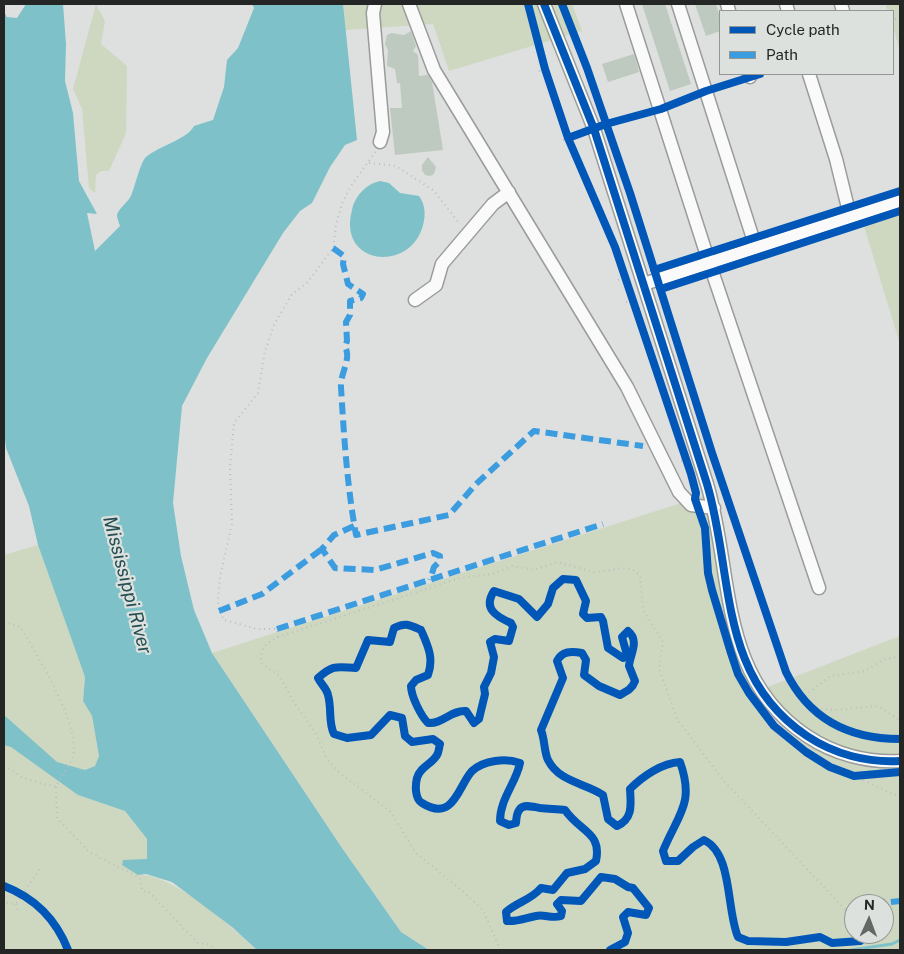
<!DOCTYPE html>
<html>
<head>
<meta charset="utf-8">
<style>
  body { margin:0 }
  #map { position:relative; width:904px; height:954px; overflow:hidden; background:#dde0de; font-family:"Public Sans",sans-serif }
  canvas { display:block }
  .frame { position:absolute; inset:0; border:5px solid #242625; pointer-events:none }
  .legend { position:absolute; left:719px; top:10px; width:175px; height:65px; box-sizing:border-box; background:#dce1de; border:1px solid #929694; margin:0; padding:6px 9px; list-style:none; font-size:15px; color:#242625 }
  .legend li { display:flex; align-items:center; gap:10px; height:25px }
  .legend b { width:25px; border:1px solid #929694 }
  .north { position:absolute; left:844px; top:894px; width:50px; height:50px; box-sizing:border-box; background:#dce1de; border:1px solid #929694; border-radius:50%; rotate:2deg; font-size:14px; font-weight:700; line-height:20px; text-align:center; color:#242625 }
  .north::after { content:''; display:block; margin:auto; width:18px; height:22px; background:#656766; clip-path:polygon(50% 0,100% 100%,50% 72%,0 100%) }
</style>
</head>
<body>
<div id="map">
<canvas width="904" height="954"></canvas>
<div class="frame"></div>
<ul class="legend">
<li><b style="height:6px;background:#0057b8"></b>Cycle path</li>
<li><b style="height:6px;background:#3c9ce0"></b>Path</li>
</ul>
<div class="north">N</div>
</div>
<script>
const ctx = document.querySelector('canvas').getContext('2d');
ctx.lineJoin = 'round';
function fillPath(path, color) { ctx.fillStyle = color; ctx.fill(path, 'evenodd'); }
function stroke(path, color, width, dash) { ctx.strokeStyle = color; ctx.lineWidth = width; ctx.lineCap = dash ? 'butt' : 'round'; ctx.setLineDash(dash || []); ctx.stroke(path); }
function label(font, color, halo, rows, align = 'center') {
  ctx.font = font + ' "Public Sans",sans-serif'; ctx.lineWidth = 4.5; ctx.setLineDash([]); ctx.textBaseline = 'middle'; ctx.strokeStyle = halo; ctx.fillStyle = color; for (const [text, x, y, turn = 0] of rows) {
    ctx.save(); ctx.translate(x, y); ctx.rotate((+turn || 0) * Math.PI / 180); ctx.textAlign = isNaN(turn) ? turn : align; if (halo) ctx.strokeText(text, 0, 0); ctx.fillText(text, 0, 0); ctx.restore();
  }
}
fillPath(new Path2D(`
  M96,4L105,21L101,44L127,66L126,133L109,171H101L96,175L95,193L89,188L82,109L73,89Z
  M343,4H572L582,31L449,71L433,24L345,30Z
  M885,4H900V51L893,27V11H888Z
  M900,212V344L863,223Z
  M703,496C727,591 716,701 819,751C844,763 872,772 900,768V950H429L401,932L342,848L212,653ZM854,904H884V934H854Z
  M38,545L85,677L83,701L92,716L99,756L95,766L85,770L78,795L125,811L147,839V860L138,875C171,872 232,927 257,950H4V555Z
  M900,636V755C860,758 817,741 787,714C779,707 772,697 765,688Z`), '#ced8c0');
fillPath(new Path2D(`
  M26,4H63L66,44L65,81L73,113L79,181L97,214L87,213L95,251L120,226C119,223 117,218 117,215C118,209 128,202 131,196C135,187 140,163 146,157C159,146 188,139 194,126L213,120L224,87L227,60L238,48L254,8L252,4H343L357,140L345,145L330,167L312,203L300,211L283,233L207,358L182,406L173,503L181,556L194,610L212,653L342,848L401,932L429,950H257L232,927L172,882L146,874L138,875L122,865L123,860L147,859V839L125,811L78,795L11,747L4,745V715L57,762L85,770L95,766L99,756L92,716L83,701L85,677L38,545L29,506L6,448L4,430V12L7,17L17,18Z
  M380,181L389,183L400,193L419,196C425,204 426,215 423,225C411,273 337,266 352,210C355,196 366,184 380,181Z`), '#7ec1c8');
stroke(new Path2D(`
  M851,950L892,944L900,940`), '#7ec1c8', 3);
fillPath(new Path2D(`
  M642,4H665L691,84L670,91Z
  M695,4H716L720,18V31L706,36Z
  M411,31L416,46L413,51L418,55L419,76L428,75L432,82L443,150L395,155L390,108H402L400,83H397L395,69L387,66L388,50L385,44L387,35L391,33L404,35Z
  M634,54L639,72L608,82L602,64Z
  M428,157L436,167L434,174L430,176L425,175L422,170V165Z`), '#bec9bf');
const minor = new Path2D(`
  M375,4L373,13L383,132L380,142
  M409,4L434,70L627,387L679,492L691,505L714,508
  M544,4L594,129L707,484C734,575 717,676 807,736C834,754 867,763 900,761
  M626,4L709,262L819,588
  M678,4L756,248
  M727,4L729,11
  M786,4L788,11
  M841,4L843,11
  M749,74L750,77
  M809,74L836,159L850,216
  M644,284L900,201
  M415,300L436,285L442,264L493,204L509,192`);
stroke(minor, '#999c9a', 15);
stroke(new Path2D(`
  M895,19L900,20
  M539,71L545,69
  M563,140L568,138
  M369,163L396,166L433,190L460,224
  M618,280L625,277
  M626,302L634,299
  M681,461L687,460
  M4,622L21,627C38,659 74,713 74,750C73,764 61,774 56,787L23,778L4,765
  M278,637L277,629H257L224,620L219,611L218,601L220,577L232,524L230,467L234,423L258,393L265,351L274,325L292,294L308,282L333,248L336,224L343,201L351,186L376,151
  M801,699L830,676L865,671L883,660L900,656
  M811,708L836,710L875,706L881,708L900,720
  M854,776L900,797
  M56,787L57,818L89,852L140,878L142,891L149,892L198,943L209,944L216,950
  M7,903L16,904L41,867
  M16,904L18,911
  M858,934L863,950
  M500,950L483,910L458,887L416,853L390,811L341,774L327,759L316,734L293,701L280,676L261,663C260,648 266,643 278,637L460,578L492,574L512,566L534,570L557,562L594,572L626,568L636,571L640,576L643,610L663,642L659,668L677,719L724,781L854,919`), '#bdbebe', 2, [1, 4]);
stroke(minor, '#fafafa', 12);
stroke(new Path2D(`
  M333,248L344,256L343,264L348,284L363,294L361,298L350,301V315L346,322L347,341L345,347C352,359 340,373 341,387C344,437 347,485 356,535L449,515L476,484L534,431L643,446
  M354,526L334,535L322,549L335,568L375,570L433,553L440,556V561L434,567L430,580
  M219,611L262,594L322,549
  M277,629L603,524
  M873,904L900,901`), '#3c9ce0', 6, [12, 6]);
stroke(new Path2D(`
  M528,4L545,69L568,138L615,247L691,474L696,493L695,499L705,528L708,573L712,590L731,653L738,674L749,693L774,726L806,752L830,767L854,776L900,772
  M544,4L594,129L707,484C734,575 717,676 807,736C834,754 867,763 900,761
  M562,4L587,68L630,193L712,453L786,672C809,719 849,739 900,739
  M568,138L606,124L661,109L706,91L760,74
  M654,270L900,191
  M661,289L900,211
  M4,886C35,898 56,919 68,950
  M610,950L625,942L628,933L623,917L628,912L646,915L649,908L633,888L628,887L615,879L601,877L581,901L561,900L557,904L562,911L561,916C552,919 544,914 536,916C525,918 518,922 507,921L506,912C517,902 531,900 541,888L553,890L567,873L585,869L596,861C602,832 580,832 565,810C557,809 549,809 540,808C525,805 517,803 516,823L509,825L500,821C500,799 516,783 520,763C506,758 484,760 472,771C458,786 454,823 422,803C415,799 415,786 417,778C420,767 432,764 437,755C439,752 439,747 440,744L433,739L412,742L405,736L402,718L390,715L371,735L347,738L334,734C328,722 332,709 328,695C327,689 321,684 318,678C334,664 337,667 356,668L368,640L390,642L394,628C405,622 410,625 421,630C428,646 434,658 428,675L416,680L411,686C411,696 421,716 428,723C443,724 451,710 466,711L474,723L479,719L485,694L484,687L491,673L494,657L490,642L495,639L509,641L513,627L511,623C495,616 483,608 494,591L519,599L537,617L548,604L553,588L563,579L576,580L586,601L583,614L587,618L601,617L603,621L608,648L623,658L627,655L622,637L628,631C640,641 630,654 629,666L635,681C632,689 627,691 620,695L599,686L584,675L586,660L582,653C571,651 562,651 557,661L563,678L541,730C545,740 544,752 548,760C559,782 585,783 603,795L608,819L617,826C633,819 631,805 630,789C643,776 662,763 680,762C695,804 678,814 663,851L666,861H678L693,847L704,840C733,854 726,909 738,937L748,941L786,942L820,937L832,943L860,941`), '#0057b8', 8);
label('italic 19px', '#254f54', '#dce1de', [
  ["Mississippi River",127,585,75]
]);
</script>
</body>
</html>
